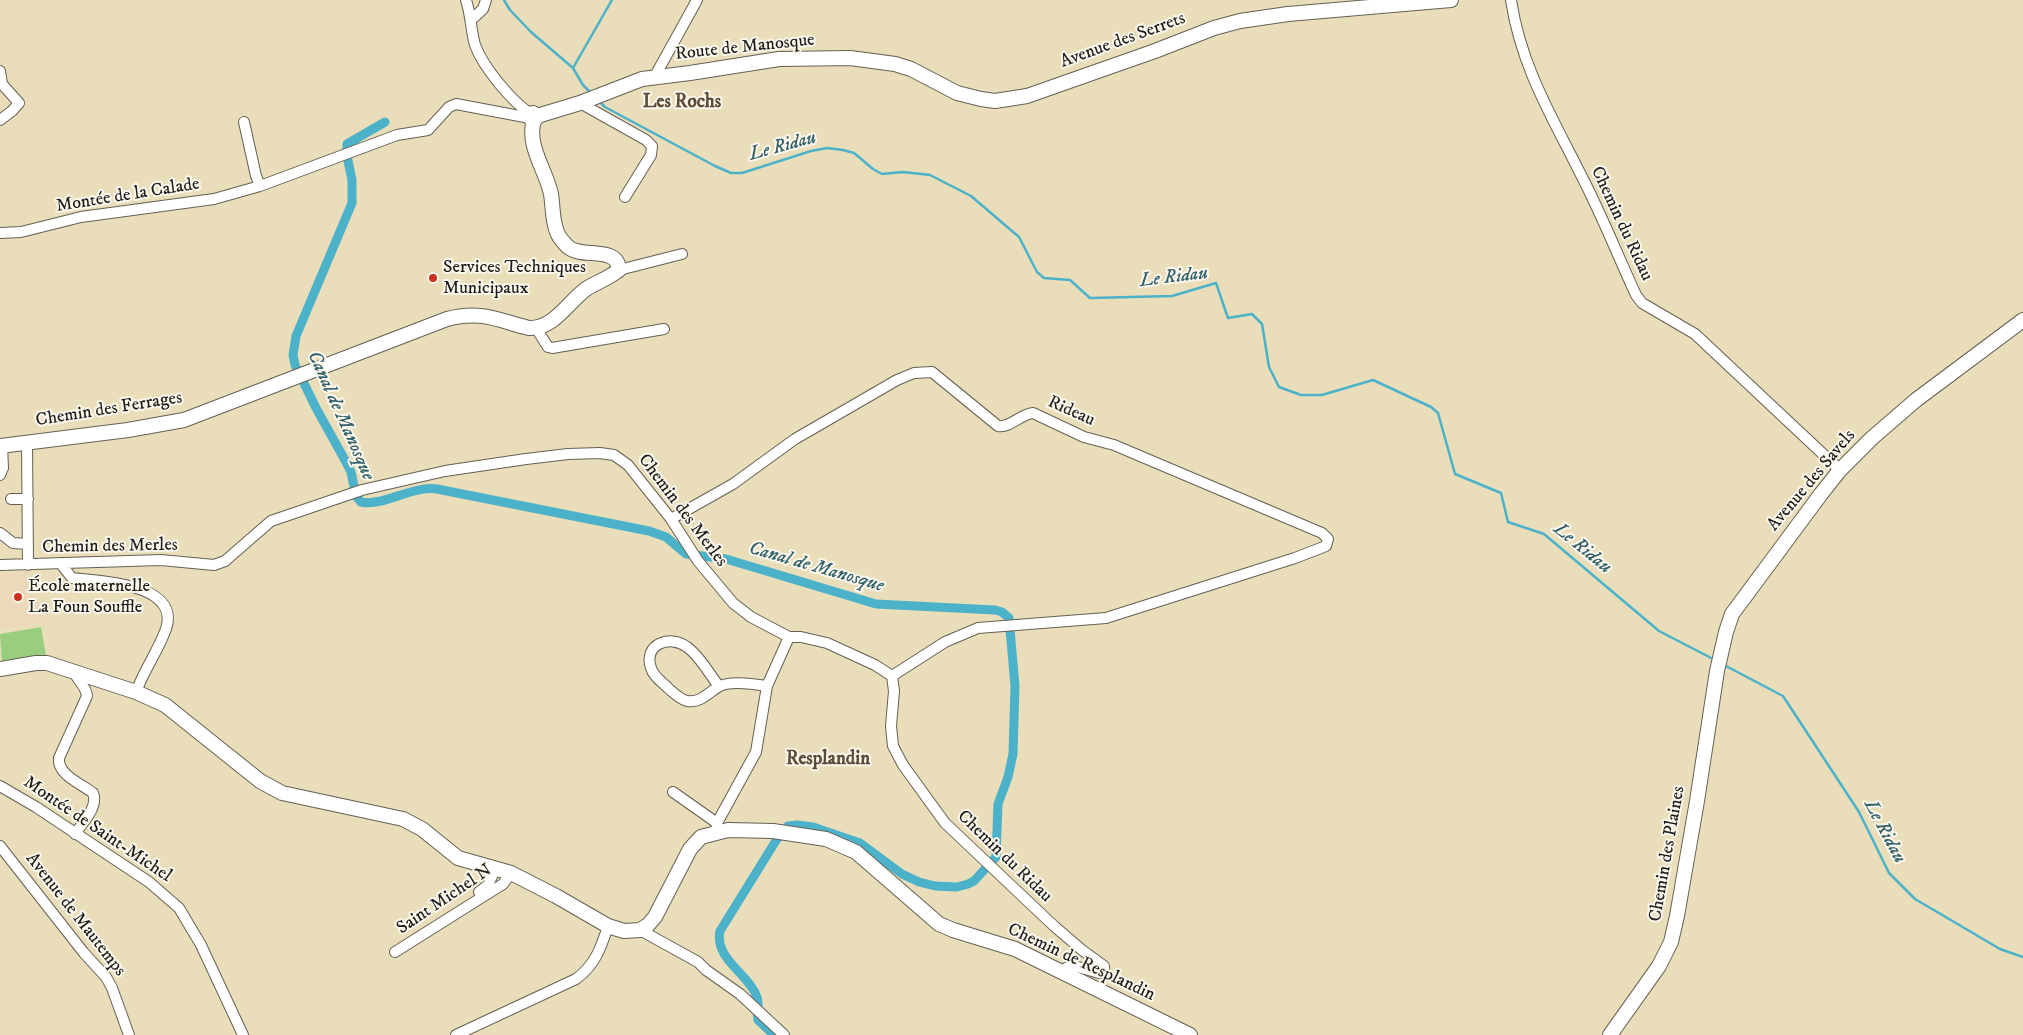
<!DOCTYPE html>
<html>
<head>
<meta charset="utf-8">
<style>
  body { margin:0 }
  canvas { display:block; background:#e9deb9 }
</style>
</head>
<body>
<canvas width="2023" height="1035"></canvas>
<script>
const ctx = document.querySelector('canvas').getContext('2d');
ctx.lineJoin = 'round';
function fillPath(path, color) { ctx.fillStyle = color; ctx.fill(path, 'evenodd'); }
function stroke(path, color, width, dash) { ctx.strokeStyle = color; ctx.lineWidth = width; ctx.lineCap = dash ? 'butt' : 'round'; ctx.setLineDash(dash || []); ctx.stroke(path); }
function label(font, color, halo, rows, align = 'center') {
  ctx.font = font + ' "IM FELL DW Pica",serif'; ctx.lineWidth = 4; ctx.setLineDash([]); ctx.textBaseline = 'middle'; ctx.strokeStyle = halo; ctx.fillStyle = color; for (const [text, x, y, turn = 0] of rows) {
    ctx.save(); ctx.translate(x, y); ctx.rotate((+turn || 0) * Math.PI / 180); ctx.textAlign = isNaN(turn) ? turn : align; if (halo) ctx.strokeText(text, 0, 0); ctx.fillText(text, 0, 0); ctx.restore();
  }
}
fillPath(new Path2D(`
  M20,569H27L34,591L32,592L49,622L0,629V574L21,573Z`), '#ecd8ba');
fillPath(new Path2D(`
  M41,627L46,656L2,663L0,634Z`), '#9ace7f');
stroke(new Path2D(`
  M504,0L510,10L531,32L573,68L583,85L591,93
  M573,68L612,0
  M599,101L605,107L715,166L731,173H742L811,151L827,148L843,150L854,153L873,169L882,174L903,172L930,175L971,196L1019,237L1037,272L1044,278L1070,280L1090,298L1172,296L1216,283L1228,318L1252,314L1262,324L1269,367L1279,387L1301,395H1322L1373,380L1431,407L1438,413L1455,474L1501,493L1508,522L1544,534L1659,631L1715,660
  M1724,665L1783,696L1859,812L1889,873L1915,899L2000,949L2023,957`), '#4bb2ca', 2.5);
stroke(new Path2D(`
  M385,122L347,144V156L352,180V203L296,336L293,355L295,365L316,408L346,462L351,472L356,496L361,502C382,507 413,485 437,489L649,531L666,537L686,554L726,559L876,604L995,610L1002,612L1009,618L1015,686L1013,754L1008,777L998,804L996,857L974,881L968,884L957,887L935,886L919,882L902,874L860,843L813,827L797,825L788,826L777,839L720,931C714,959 749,974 757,997C760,1004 756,1012 758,1020L774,1035`), '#4bb2ca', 9);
const street = new Path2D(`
  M466,0C471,15 471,31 475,45C483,67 512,102 531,114
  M1511,0C1521,66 1551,115 1580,173C1601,213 1617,254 1636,295L1642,303L1695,334L1840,470
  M471,20L483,9L486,0
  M0,71L2,84L19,103L12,111L0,120
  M655,76L697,0
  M580,103L646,140L652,146L651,155L625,197
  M244,122L256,176L260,186
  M0,233L21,232L81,217L214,199L260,186L397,135L428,130L449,107L456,104L530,118
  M619,270L682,254
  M536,328L548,347L552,348L664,329
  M27,442L28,565
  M0,475L3,468L2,445
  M11,499H28
  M0,533L13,543L28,544
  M61,564L72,578C99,581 181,583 166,629C158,651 144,670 136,692
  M0,565L161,560L214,565L225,561L271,521L362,490L445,471L526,459L568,454L600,453L614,455L628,465L671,519L698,561L733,603L751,617L789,637H801L827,643L875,665L892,676L945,642L978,628L1106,618L1295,558L1326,546L1328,539L1322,533L1114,445L1084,437L1033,413C1020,414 1011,428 998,426L932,372L914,373L897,380L795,439L733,484L671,519
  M74,671C77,681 86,685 87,696L59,758C57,775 82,784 93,793C99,807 82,823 75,834
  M892,676L894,691L891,726L893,746L903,765L945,823L1054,926L1082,950L1104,966V970L1102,973H1099L1071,965L1066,968L1063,973
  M719,686C709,674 700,656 687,647C670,634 643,644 651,668C653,676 662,682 668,688C674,693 679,699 687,701C701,703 708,693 718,687C729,680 755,684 767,686
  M0,786L36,807L149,882L179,908L201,945L243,1035
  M673,792L717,823
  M716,832L717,823L756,752L767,686L789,637
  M0,846L84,953L106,977L112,988L129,1035
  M479,892L488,885L495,870
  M640,930L698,962L706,970L740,994L784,1035
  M395,952L503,884L511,873
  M456,1035L576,979C595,965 601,948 608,926`);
const secondary = new Path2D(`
  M537,116L533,113L530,118L535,120L537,116L580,103L642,79L690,73L779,59L850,58L895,64L911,69L957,93L981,99L995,101L1027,96L1155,51L1214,28L1240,21L1288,14L1451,0
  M0,446L128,430L184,420L447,319C481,310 497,320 529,328C554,329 568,302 586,289C595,283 607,279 616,272L619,270C618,245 582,259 568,247C563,242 559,238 557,232C552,220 553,206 551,194C546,170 526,145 534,120
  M0,669L36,663H47L136,692L165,705L260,781L282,793L403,819L422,829L458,858L511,873L556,896L608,926L624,931L640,930L648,925L655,917L690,849L701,837L728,830L773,831L826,839L856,852L939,924L953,930L1015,949L1190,1035
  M1610,1035L1659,966L1671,942L1677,916L1697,801L1717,671L1726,632L1732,614L1821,494L1840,470L1872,438L1916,400L2023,320`);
stroke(street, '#646053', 12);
stroke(secondary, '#646053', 16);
stroke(street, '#fff', 10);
stroke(secondary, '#fff', 14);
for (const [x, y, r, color] of [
  [433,278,5,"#c8321e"],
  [18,597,5,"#c8321e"]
]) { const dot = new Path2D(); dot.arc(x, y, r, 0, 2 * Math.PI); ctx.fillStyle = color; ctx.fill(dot); stroke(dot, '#fbf7ec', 2); }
label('18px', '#1c1c1c', '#fbf7ec', [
  ["Avenue des Serrets",1123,41,-20],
  ["Route de Manosque",745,48,-6],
  ["Montée de la Calade",128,196,-9],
  ["Chemin du Ridau",1621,224,65],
  ["Chemin des Ferrages",109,410,-9],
  ["Rideau",1071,412,24],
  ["Avenue des Savels",1812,481,-50],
  ["Chemin des Merles",682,511,53],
  ["Chemin des Merles",110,547,-1],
  ["Montée de Saint-Michel",97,830,34],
  ["Chemin des Plaines",1668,854,-80],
  ["Chemin du Ridau",1004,857,44],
  ["Saint Michel N",445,900,-34],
  ["Avenue de Mautemps",75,915,52],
  ["Chemin de Resplandin",1081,963,25]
]);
label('18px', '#1c1c1c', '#fbf7ec', [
  ["Services Techniques",443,268],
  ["Municipaux",443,289],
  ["École maternelle",28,587],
  ["La Foun Souffle",28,608]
], 'left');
label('bold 19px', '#5d4b38', '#fbf7ec', [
  ["Les Rochs",682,103],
  ["Resplandin",828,760]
]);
label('italic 19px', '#31606a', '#fbf7ec', [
  ["Le Ridau",783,147,-15],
  ["Le Ridau",1174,278,-7],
  ["Canal de Manosque",340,416,66],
  ["Le Ridau",1582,549,39],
  ["Canal de Manosque",816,568,16],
  ["Le Ridau",1884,832,62]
]);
</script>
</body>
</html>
